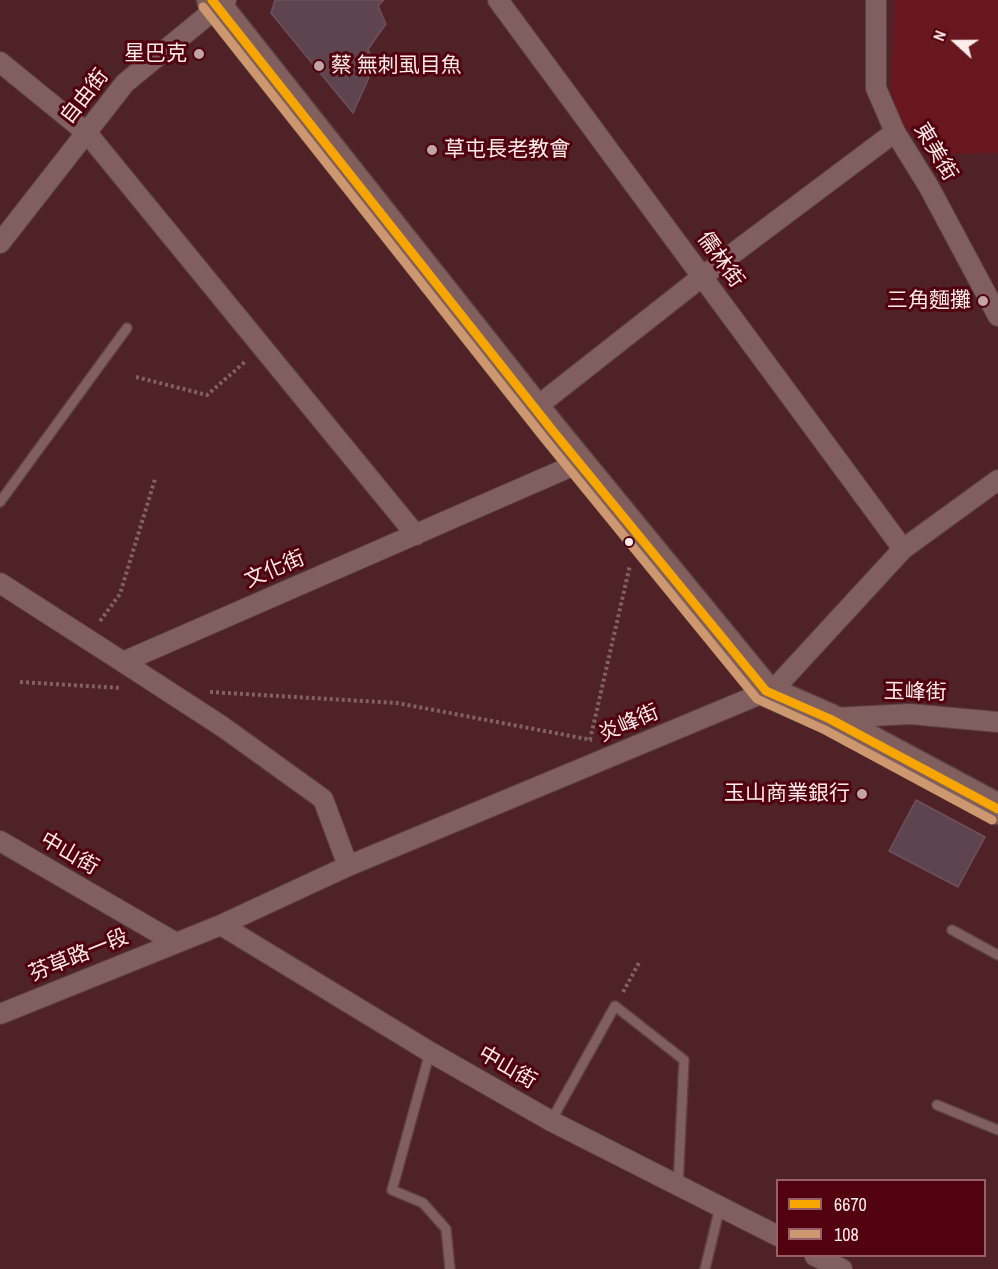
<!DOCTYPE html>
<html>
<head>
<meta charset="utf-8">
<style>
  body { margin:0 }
  #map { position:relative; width:998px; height:1269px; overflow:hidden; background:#4e2227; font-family:"Archivo Narrow",sans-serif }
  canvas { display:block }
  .legend { position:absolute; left:776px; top:1179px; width:210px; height:78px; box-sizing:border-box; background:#52020f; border:2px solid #975f67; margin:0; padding:8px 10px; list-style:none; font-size:18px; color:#ffebea }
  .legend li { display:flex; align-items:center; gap:12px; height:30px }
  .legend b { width:30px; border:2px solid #975f67 }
  .north { position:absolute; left:926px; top:12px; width:60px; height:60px; -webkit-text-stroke:4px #52020f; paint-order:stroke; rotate:291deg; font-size:16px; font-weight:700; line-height:24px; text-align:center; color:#ffebea }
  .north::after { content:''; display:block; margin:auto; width:21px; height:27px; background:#ffebea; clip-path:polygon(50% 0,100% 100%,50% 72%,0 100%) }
</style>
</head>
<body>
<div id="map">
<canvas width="998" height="1269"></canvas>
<ul class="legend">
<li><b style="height:8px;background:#f7a600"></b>6670</li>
<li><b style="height:8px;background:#cd976f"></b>108</li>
</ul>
<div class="north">N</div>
</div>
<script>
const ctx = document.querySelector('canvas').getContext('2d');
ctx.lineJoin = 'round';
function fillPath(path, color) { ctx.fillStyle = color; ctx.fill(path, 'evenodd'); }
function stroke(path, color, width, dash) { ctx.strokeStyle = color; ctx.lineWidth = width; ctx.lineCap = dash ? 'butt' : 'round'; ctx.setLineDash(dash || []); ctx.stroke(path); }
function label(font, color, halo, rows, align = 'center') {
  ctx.font = font + ' "Archivo Narrow","Noto Sans TC",sans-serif'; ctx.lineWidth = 6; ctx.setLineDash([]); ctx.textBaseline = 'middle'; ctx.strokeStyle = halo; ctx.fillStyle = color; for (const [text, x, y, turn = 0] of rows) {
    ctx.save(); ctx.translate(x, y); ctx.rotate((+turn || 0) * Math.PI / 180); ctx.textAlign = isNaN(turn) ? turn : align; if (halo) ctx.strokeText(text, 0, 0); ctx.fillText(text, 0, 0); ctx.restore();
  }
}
fillPath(new Path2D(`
  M895,0H998V153L949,154L928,148L912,135L898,115L891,89Z`), '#68171f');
const building = new Path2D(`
  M275,0H384L378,6L386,24L368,49L375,64L353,113L271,13Z
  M916,800L985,837L958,887L889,851Z`);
fillPath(building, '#5e444e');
stroke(building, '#6e505d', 1.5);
const service = new Path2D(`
  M0,502L127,328
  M952,930L998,955
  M430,1052L392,1190L423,1203L446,1229L450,1269
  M937,1105L998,1130
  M551,1121L615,1006L684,1060L678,1186
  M705,1269L720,1207`);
const minor = new Path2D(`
  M498,0L903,549
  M876,0V88L895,132L929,187L998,316
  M0,62L87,133L416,535
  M0,243L125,83L226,0
  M535,408L703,276L895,132
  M0,583L123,662L579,463
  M123,662L223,727L323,799L348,866
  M833,718L910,714L998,722
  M0,841L176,943
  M221,925L430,1052L551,1121L778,1236
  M0,1014L221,925L348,866L775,688L903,549L998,480
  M815,1256L842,1269`);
const primary = new Path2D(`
  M212,0L553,431L766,691L830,719L998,809`);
stroke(service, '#5d4042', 12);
stroke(minor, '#5d4042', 22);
stroke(primary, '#5d4042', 33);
stroke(new Path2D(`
  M136,377L207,395L246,361
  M100,621L120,594L155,479
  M20,682L121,688
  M210,692L397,703L592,740
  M590,740L630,565
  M623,992L640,961`), '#816163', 4, [3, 3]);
stroke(service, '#815e5f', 9);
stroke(minor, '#815e5f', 20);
stroke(primary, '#815f5c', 30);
stroke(new Path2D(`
  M212,0L553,431L766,691L830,719L998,809`), '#f7a600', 9);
stroke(new Path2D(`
  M203,7L544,438L757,699L825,730L992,820`), '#cd976f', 9);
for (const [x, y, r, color] of [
  [199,54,6,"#c1a5a6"],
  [319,66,6,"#c1a5a6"],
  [432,150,6,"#c1a5a6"],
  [983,301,6,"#c1a5a6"],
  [629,542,5,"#ffebea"],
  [862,794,6,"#c1a5a6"]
]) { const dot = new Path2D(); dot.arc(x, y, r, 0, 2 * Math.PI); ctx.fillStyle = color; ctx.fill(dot); stroke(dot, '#52020f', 2); }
label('21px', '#ffebea', '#52020f', [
  ["星巴克",187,54],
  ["蔡 無刺虱目魚",331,66,"left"],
  ["草屯長老教會",444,150,"left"],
  ["三角麵攤",971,301],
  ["玉山商業銀行",850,794]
], 'right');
label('21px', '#ffebea', '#52020f', [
  ["自由街",85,97,-52],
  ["東美街",935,152,59],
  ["儒林街",720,260,54],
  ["文化街",275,570,-23],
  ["玉峰街",915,693,1],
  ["炎峰街",629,724,-23],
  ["中山街",69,854,30],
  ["芬草路一段",79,956,-22],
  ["中山街",507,1068,30]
]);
</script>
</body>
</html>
